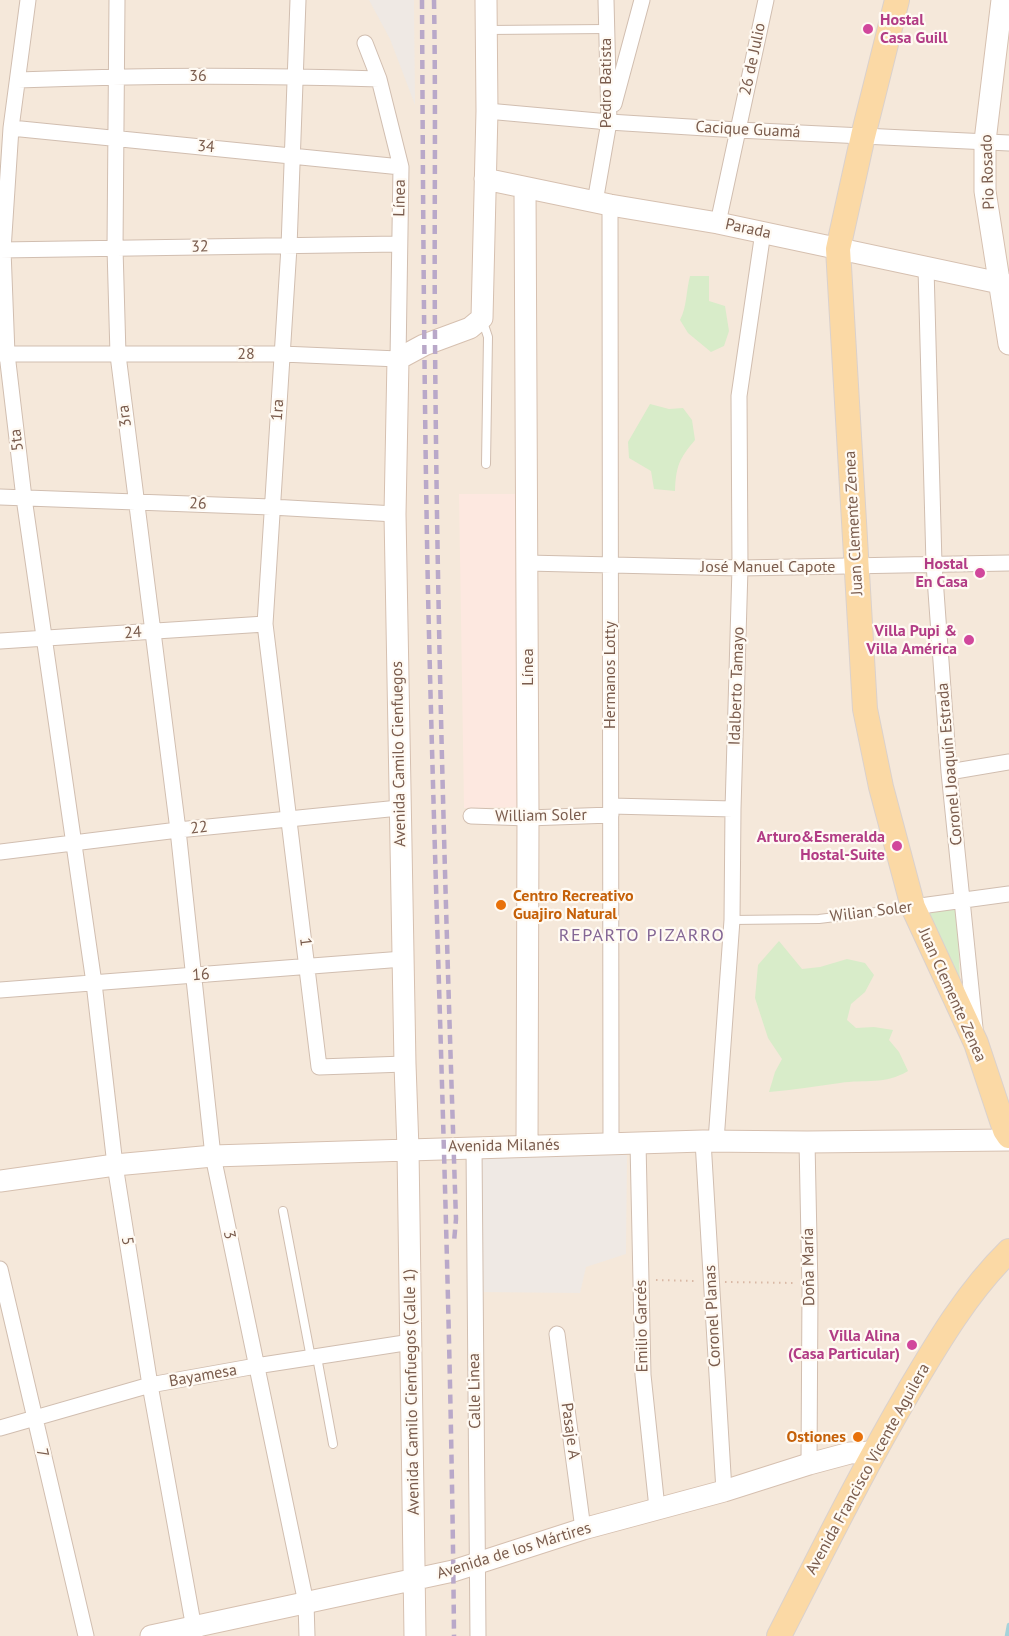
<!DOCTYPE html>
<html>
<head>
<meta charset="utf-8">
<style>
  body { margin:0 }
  canvas { display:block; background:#fdf6ec }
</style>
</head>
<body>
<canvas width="1009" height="1636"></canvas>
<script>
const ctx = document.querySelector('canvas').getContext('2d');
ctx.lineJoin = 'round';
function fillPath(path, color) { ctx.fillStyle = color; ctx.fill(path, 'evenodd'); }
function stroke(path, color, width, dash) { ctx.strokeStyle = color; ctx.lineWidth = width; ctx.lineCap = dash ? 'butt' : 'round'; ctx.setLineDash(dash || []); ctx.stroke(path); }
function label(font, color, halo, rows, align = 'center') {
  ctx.font = font + ' "PT Sans",sans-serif'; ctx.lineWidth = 4.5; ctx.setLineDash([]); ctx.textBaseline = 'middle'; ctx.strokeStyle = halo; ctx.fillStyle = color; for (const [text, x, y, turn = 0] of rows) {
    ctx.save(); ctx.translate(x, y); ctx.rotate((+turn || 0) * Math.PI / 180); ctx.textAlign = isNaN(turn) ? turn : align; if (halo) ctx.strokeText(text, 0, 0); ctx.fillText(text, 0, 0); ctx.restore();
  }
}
fillPath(new Path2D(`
  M0,0H1009V1625L1007,1636H0Z`), '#f5e8da');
fillPath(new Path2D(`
  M459,494H515L520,807L464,808Z`), '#fde8e0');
fillPath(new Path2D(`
  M369,0H414L415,105L390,39Z
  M480,1153L627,1155L626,1254L586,1267L580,1293L474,1292Z`), '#efe9e4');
fillPath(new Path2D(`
  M690,276H709V301L725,306L729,331L724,346L711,352L688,333L680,320C687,307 686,291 690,276Z
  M650,404L669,409L683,408L692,420L695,440C679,459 676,466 675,491L654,489L651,471L629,458L628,442Z
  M957,903L960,986L921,907Z
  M779,941L802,969L820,967L847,959L865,963L874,975L865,992L851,1004L847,1020L856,1028L874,1027L893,1030L889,1040L899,1052L908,1071C885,1085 865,1079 840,1083C816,1086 793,1090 769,1092L775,1072L782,1059L768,1038L755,998L758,965Z`), '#d8ecc9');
stroke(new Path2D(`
  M1007,1636L1009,1625`), '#a5d3da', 4.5);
const lane = new Path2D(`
  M488,30L606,29
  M482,319L488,337L486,464
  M732,920L819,919L909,908
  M283,1211L311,1358
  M317,1357L333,1444`);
const street = new Path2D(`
  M28,0L11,128L3,250L7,354L24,498L94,983L115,1165L150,1385L195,1634
  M117,0L115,248L118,355L178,830L213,1156L306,1603L307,1636
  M298,0L289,247L265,624L319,1067L405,1064
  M18,80C138,75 258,75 379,79
  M614,104L642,0
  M487,111L609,122L738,130L1009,143
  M11,128L401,167
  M595,202L609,122L606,0
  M610,205L611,1144
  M718,223L766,0
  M0,250L399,244
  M926,268L934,564L949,772L975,1028
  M0,354H282L398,359L401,167L379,79L365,43
  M0,497L271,507L395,514
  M527,563L740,568L1009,563
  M0,641L265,624
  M949,772L1009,762
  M611,806L733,809
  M471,816L528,818L611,815
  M0,852L178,830L399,808
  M913,907L1009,894
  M0,990L403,959
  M703,1141L724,1491
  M716,1141L732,920L733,809L740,568L739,396L763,232
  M807,1142L810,1290L809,1464
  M638,1143L643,1375L657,1508
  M474,1147L478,1636
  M0,1269L86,1636
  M557,1334L583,1529
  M0,1428L150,1385L256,1366L411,1342`);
const secondary = new Path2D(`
  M1002,0L985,141V191L1009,344
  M485,179L610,205L718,223L1009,285
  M525,188L528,818L527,1146
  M0,1181L115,1165L213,1156L703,1141L807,1142L1009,1140
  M151,1636L453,1571L583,1529L724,1491L809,1464L850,1453L873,1452
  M415,1636L408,1149L405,1064L395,514L398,359L424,345L470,328L482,318L487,111L486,0`);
const primary = new Path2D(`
  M897,0L863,136L838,249L865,709L881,787L913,907L976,1043L1005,1130L1009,1136
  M779,1636C821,1554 862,1471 909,1391C938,1342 968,1291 1009,1251`);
stroke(lane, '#d1beb0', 10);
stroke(street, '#d1beb0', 17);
stroke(secondary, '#d6c0b0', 23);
stroke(primary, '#dad1cd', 26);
stroke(new Path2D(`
  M656,1280L696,1281
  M725,1282L795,1283`), '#d9b8a5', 2, [1.5, 4.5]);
stroke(lane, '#fff', 8);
stroke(street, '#fff', 15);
stroke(secondary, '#fff', 21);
stroke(primary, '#fbd9a5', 24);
stroke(new Path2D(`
  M422,0C423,197 424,395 428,592C436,940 451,1288 454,1636
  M434,0C436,112 434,225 435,337C437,631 446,925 456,1219L454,1242`), '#b9a8c9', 4.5, [9, 6]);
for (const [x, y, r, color] of [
  [868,29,6,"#d1479c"],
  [980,573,6,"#d1479c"],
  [969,640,6,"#d1479c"],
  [897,846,6,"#d1479c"],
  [501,905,6,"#e8710a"],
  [912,1345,6,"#d1479c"],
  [858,1437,6,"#e8710a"]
]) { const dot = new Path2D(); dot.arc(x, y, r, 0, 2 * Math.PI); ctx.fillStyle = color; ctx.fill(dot); stroke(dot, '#fffaf3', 2); }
label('bold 16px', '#b23c85', '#fffaf3', [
  ["Hostal",880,20,"left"],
  ["Casa Guill",880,38,"left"],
  ["Hostal",968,564],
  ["En Casa",968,582],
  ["Villa Pupi &",957,631],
  ["Villa América",957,649],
  ["Arturo&Esmeralda",885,837],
  ["Hostal-Suite",885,855],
  ["Villa Alina",900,1336],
  ["(Casa Particular)",900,1354]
], 'right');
label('16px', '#7a5c4d', '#fffaf3', [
  ["26 de Julio",753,59,-78],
  ["36",198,76],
  ["Pedro Batista",606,83,-90],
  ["Cacique Guamá",748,130,3],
  ["34",206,147,5],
  ["Pio Rosado",988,172,-92],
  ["Línea",400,198,-89],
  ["Parada",748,229,12],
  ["32",200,247,-1],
  ["28",246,354],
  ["1ra",278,410,-86],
  ["3ra",125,416,-97],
  ["5ta",17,440,-97],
  ["26",198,504,2],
  ["Juan Clemente Zenea",854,523,-93],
  ["José Manuel Capote",768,567],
  ["24",133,633,-4],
  ["Línea",528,667,-90],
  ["Hermanos Lotty",610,675,-90],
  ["Idalberto Tamayo",737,686,-88],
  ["Avenida Camilo Cienfuegos",399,754,-91],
  ["Coronel Joaquín Estrada",950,764,-95],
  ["William Soler",541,816,-1],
  ["22",199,828,-6],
  ["Wilian Soler",871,912,-7],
  ["1",305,942,83],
  ["16",201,975,-4],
  ["Juan Clemente Zenea",952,995,66],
  ["Avenida Milanés",504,1146,-1],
  ["3",229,1235,79],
  ["5",127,1241,81],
  ["Doña María",809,1267,-91],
  ["Coronel Planas",713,1316,-93],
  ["Emilio Garcés",642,1326,-91],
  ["Bayamesa",203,1376,-10],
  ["Calle Linea",475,1391,-91],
  ["Avenida Camilo Cienfuegos (Calle 1)",412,1392,-91],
  ["Pasaje A",570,1431,82],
  ["7",42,1453,76],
  ["Avenida Francisco Vicente Aguilera",868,1469,-61],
  ["Avenida de los Mártires",514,1551,-17]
]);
label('bold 16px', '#c56008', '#fffaf3', [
  ["Centro Recreativo",513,896],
  ["Guajiro Natural",513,914],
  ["Ostiones",846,1437,"right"]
], 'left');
ctx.letterSpacing = '1.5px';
label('18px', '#846695', '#fffaf3', [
  ["REPARTO PIZARRO",642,936]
]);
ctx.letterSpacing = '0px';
</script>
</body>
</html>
